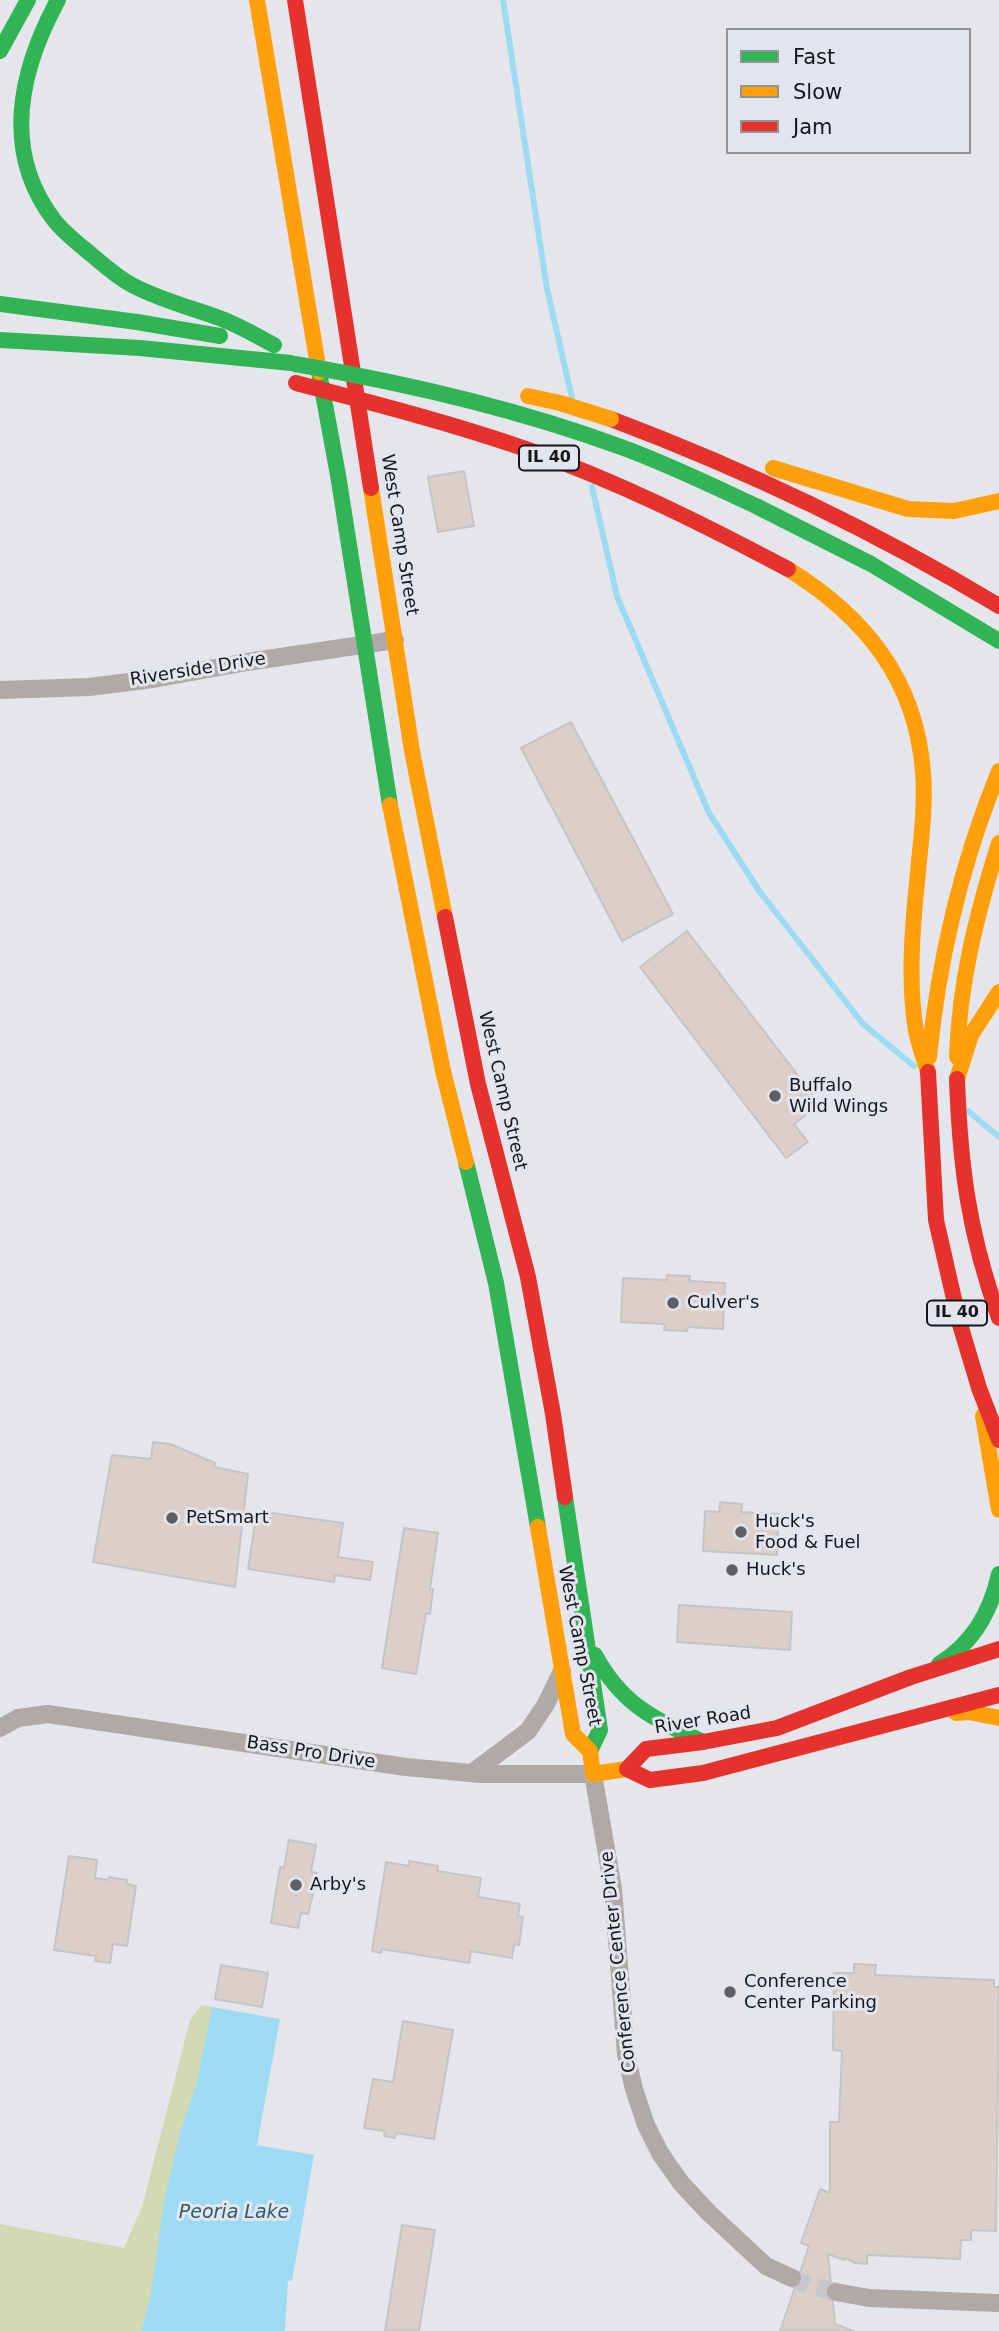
<!DOCTYPE html>
<html>
<head>
<meta charset="utf-8">
<style>
  body { margin:0 }
  #map { position:relative; width:999px; height:2331px; overflow:hidden; background:#e5e6eb; font-family:"DejaVu Sans",sans-serif }
  canvas { display:block }
  .legend { position:absolute; left:726px; top:28px; width:245px; height:126px; box-sizing:border-box; background:#e2e5ee; border:2px solid #919399; margin:0; padding:9px 12px; list-style:none; font-size:21px; color:#17171a }
  .legend li { display:flex; align-items:center; gap:14px; height:35px }
  .legend b { width:35px; border:2px solid #919399 }
</style>
</head>
<body>
<div id="map">
<canvas width="999" height="2331"></canvas>
<ul class="legend">
<li><b style="height:9px;background:#30b455"></b>Fast</li>
<li><b style="height:9px;background:#ff9f0a"></b>Slow</li>
<li><b style="height:9px;background:#e5322d"></b>Jam</li>
</ul>
</div>
<script>
const ctx = document.querySelector('canvas').getContext('2d');
ctx.lineJoin = 'round';
function fillPath(path, color) { ctx.fillStyle = color; ctx.fill(path, 'evenodd'); }
function stroke(path, color, width, dash) { ctx.strokeStyle = color; ctx.lineWidth = width; ctx.lineCap = dash ? 'butt' : 'round'; ctx.setLineDash(dash || []); ctx.stroke(path); }
function label(font, color, halo, rows, align = 'center') {
  ctx.font = font + ' "DejaVu Sans",sans-serif'; ctx.lineWidth = 6; ctx.setLineDash([]); ctx.textBaseline = 'middle'; ctx.strokeStyle = halo; ctx.fillStyle = color; for (const [text, x, y, turn = 0] of rows) {
    ctx.save(); ctx.translate(x, y); ctx.rotate((+turn || 0) * Math.PI / 180); ctx.textAlign = isNaN(turn) ? turn : align; if (halo) ctx.strokeText(text, 0, 0); ctx.fillText(text, 0, 0); ctx.restore();
  }
}
fillPath(new Path2D(`
  M201,2005L212,2007L197,2084L181,2129L150,2300L141,2331H0V2224L124,2248L142,2207L190,2020Z`), '#d1dab2');
fillPath(new Path2D(`
  M212,2007L280,2019L257,2145L314,2155L291,2287L289,2331H141L150,2300L165,2197L181,2129L197,2083Z`), '#9ddbf3');
fillPath(new Path2D(`
  M293,2280L296,2281L293,2331H285L288,2281Z`), '#e5e6eb');
stroke(new Path2D(`
  M503,0L547,289L572,398
  M592,487L617,596L709,813L760,892L863,1024L914,1066
  M968,1111L999,1137`), '#9ddbf3', 6);
const building = new Path2D(`
  M464,471L474,526L438,532L428,477Z
  M571,722L673,914L622,941L521,748Z
  M687,931L820,1104L794,1124L808,1142L786,1158L640,967Z
  M667,1275L690,1276L689,1281L725,1283L723,1329L688,1327L687,1331L664,1330L665,1324L621,1322L623,1278L667,1280Z
  M153,1442L170,1444L215,1463L214,1467L248,1474L235,1587L93,1562L112,1455L151,1459Z
  M720,1502L742,1504L741,1512L779,1514L777,1555L703,1551L705,1511L719,1512Z
  M257,1511L343,1523L338,1557L373,1562L370,1580L335,1575L334,1582L248,1569Z
  M404,1528L438,1533L430,1589H433L430,1614L426,1613L416,1674L382,1668Z
  M679,1605L792,1612L790,1650L677,1642Z
  M289,1840L316,1845L311,1872L317,1873L312,1898L308,1914L301,1913L298,1928L271,1923L280,1867L284,1868Z
  M69,1856L97,1860L95,1878L108,1880L109,1877L127,1880V1884L136,1886L127,1946L113,1944L110,1963L95,1961L96,1956L54,1950Z
  M409,1861L438,1866L437,1871L481,1878L478,1897L520,1904L518,1916L523,1917L519,1945L514,1944L512,1958L471,1951L469,1963L382,1949L381,1953L372,1951L386,1862L409,1866Z
  M854,1964L876,1965L875,1975L994,1980V1987H999L996,2231L971,2230V2240H961L960,2259L867,2255V2264L855,2263L845,2258L844,2260L828,2254L835,2324L854,2331H780L809,2246L801,2243L820,2189L830,2193V2122H839L842,2051L833,2050L834,1973H854Z
  M221,1965L268,1973L262,2007L215,1999Z
  M403,2021L453,2030L434,2139L396,2133L395,2138L390,2137L384,2136L385,2131L364,2128L373,2079L393,2082Z
  M402,2225L435,2230L419,2331H385Z`);
fillPath(building, '#dccfc9');
stroke(building, '#c5c4c6', 2);
stroke(new Path2D(`
  M792,2278L809,2285L836,2292`), '#c6c7cc', 18, [18, 9]);
stroke(new Path2D(`
  M0,690L89,687L153,679L247,662L395,640
  M0,1728L18,1718L48,1714L406,1767L481,1774H593L613,1889L626,2054L634,2089L646,2125L660,2153L681,2183L709,2213L766,2266L792,2278
  M472,1773L528,1731L546,1704L562,1671
  M836,2292L869,2298L999,2303`), '#afaaa6', 18);
stroke(new Path2D(`
  M58,0C20,70 1,151 54,220C65,234 80,245 93,256C106,267 117,277 132,285C160,300 192,308 222,319C240,326 257,336 274,345
  M0,51L28,0
  M0,304L137,322L220,336
  M0,340L140,348L291,363
  M319,372L338,475L390,805
  M758,507L871,564L999,641
  M466,1162L496,1283L538,1527
  M565,1497L600,1730L590,1751
  M595,1655C623,1706 653,1718 703,1742
  M939,1664C972,1644 991,1611 999,1574`), '#30b455', 16);
stroke(new Path2D(`
  M257,0L319,372
  M773,468L908,509L954,511L999,501
  M371,488L412,751L445,917
  M788,569C864,616 916,679 923,772C926,809 920,846 917,883C912,931 908,984 916,1031C919,1045 924,1059 928,1072
  M390,805L443,1071L466,1162
  M929,1057C939,957 961,864 999,771
  M957,1057C959,983 977,913 999,843
  M957,1079L971,1035L999,992
  M983,1416L999,1510
  M538,1527L573,1734L590,1751
  M956,1713L969,1712L999,1718
  M590,1751L593,1774L627,1769`), '#ff9f0a', 16);
stroke(new Path2D(`
  M295,0L371,488
  M611,419C746,470 875,531 999,606
  M445,917L478,1084L528,1277L553,1414L565,1497
  M928,1072L936,1220L959,1321L979,1388L999,1440
  M957,1079C960,1167 969,1234 999,1318
  M627,1769L646,1749L703,1742L777,1728L911,1677L999,1649
  M627,1769L650,1780L703,1773L999,1695`), '#e5322d', 16);
stroke(new Path2D(`
  M295,364C406,383 515,408 621,447C668,464 713,486 758,507`), '#30b455', 16);
stroke(new Path2D(`
  M528,396L560,403L611,419`), '#ff9f0a', 16);
stroke(new Path2D(`
  M296,383C373,403 451,423 526,449C617,481 703,524 788,569`), '#e5322d', 16);
for (const [x, y, r, color] of [
  [775,1096,7,"#5f5f63"],
  [673,1303,7,"#5f5f63"],
  [172,1518,7,"#5f5f63"],
  [741,1532,7,"#5f5f63"],
  [732,1570,7,"#5f5f63"],
  [296,1885,7,"#5f5f63"],
  [730,1992,7,"#5f5f63"]
]) { const dot = new Path2D(); dot.arc(x, y, r, 0, 2 * Math.PI); ctx.fillStyle = color; ctx.fill(dot); stroke(dot, '#e2e5ee', 2.5); }
for (const [x, y, w] of [
  [549,458,60],
  [957,1313,60]
]) { const box = new Path2D(); box.roundRect(x - w / 2, y - 12.5, w, 25, 5); ctx.fillStyle = '#e2e5ee'; ctx.fill(box); stroke(box, '#17171a', 2); }
label('bold 16px', '#17171a', null, [
  ["IL 40",549,458],
  ["IL 40",957,1313]
]);
label('18px', '#17171a', '#e2e5ee', [
  ["West Camp Street",399,535,81],
  ["Riverside Drive",198,670,-9],
  ["West Camp Street",502,1091,77],
  ["West Camp Street",579,1646,79],
  ["River Road",703,1721,-9],
  ["Bass Pro Drive",311,1753,9],
  ["Conference Center Drive",619,1962,-96]
]);
label('18px', '#17171a', '#e2e5ee', [
  ["Buffalo",789,1086],
  ["Wild Wings",789,1107],
  ["Culver's",687,1303],
  ["PetSmart",186,1518],
  ["Huck's",755,1522],
  ["Food & Fuel",755,1543],
  ["Huck's",746,1570],
  ["Arby's",310,1885],
  ["Conference",744,1982],
  ["Center Parking",744,2003]
], 'left');
label('italic 19px', '#2b5c6e', '#e2e5ee', [
  ["Peoria Lake",234,2213]
]);
</script>
</body>
</html>
